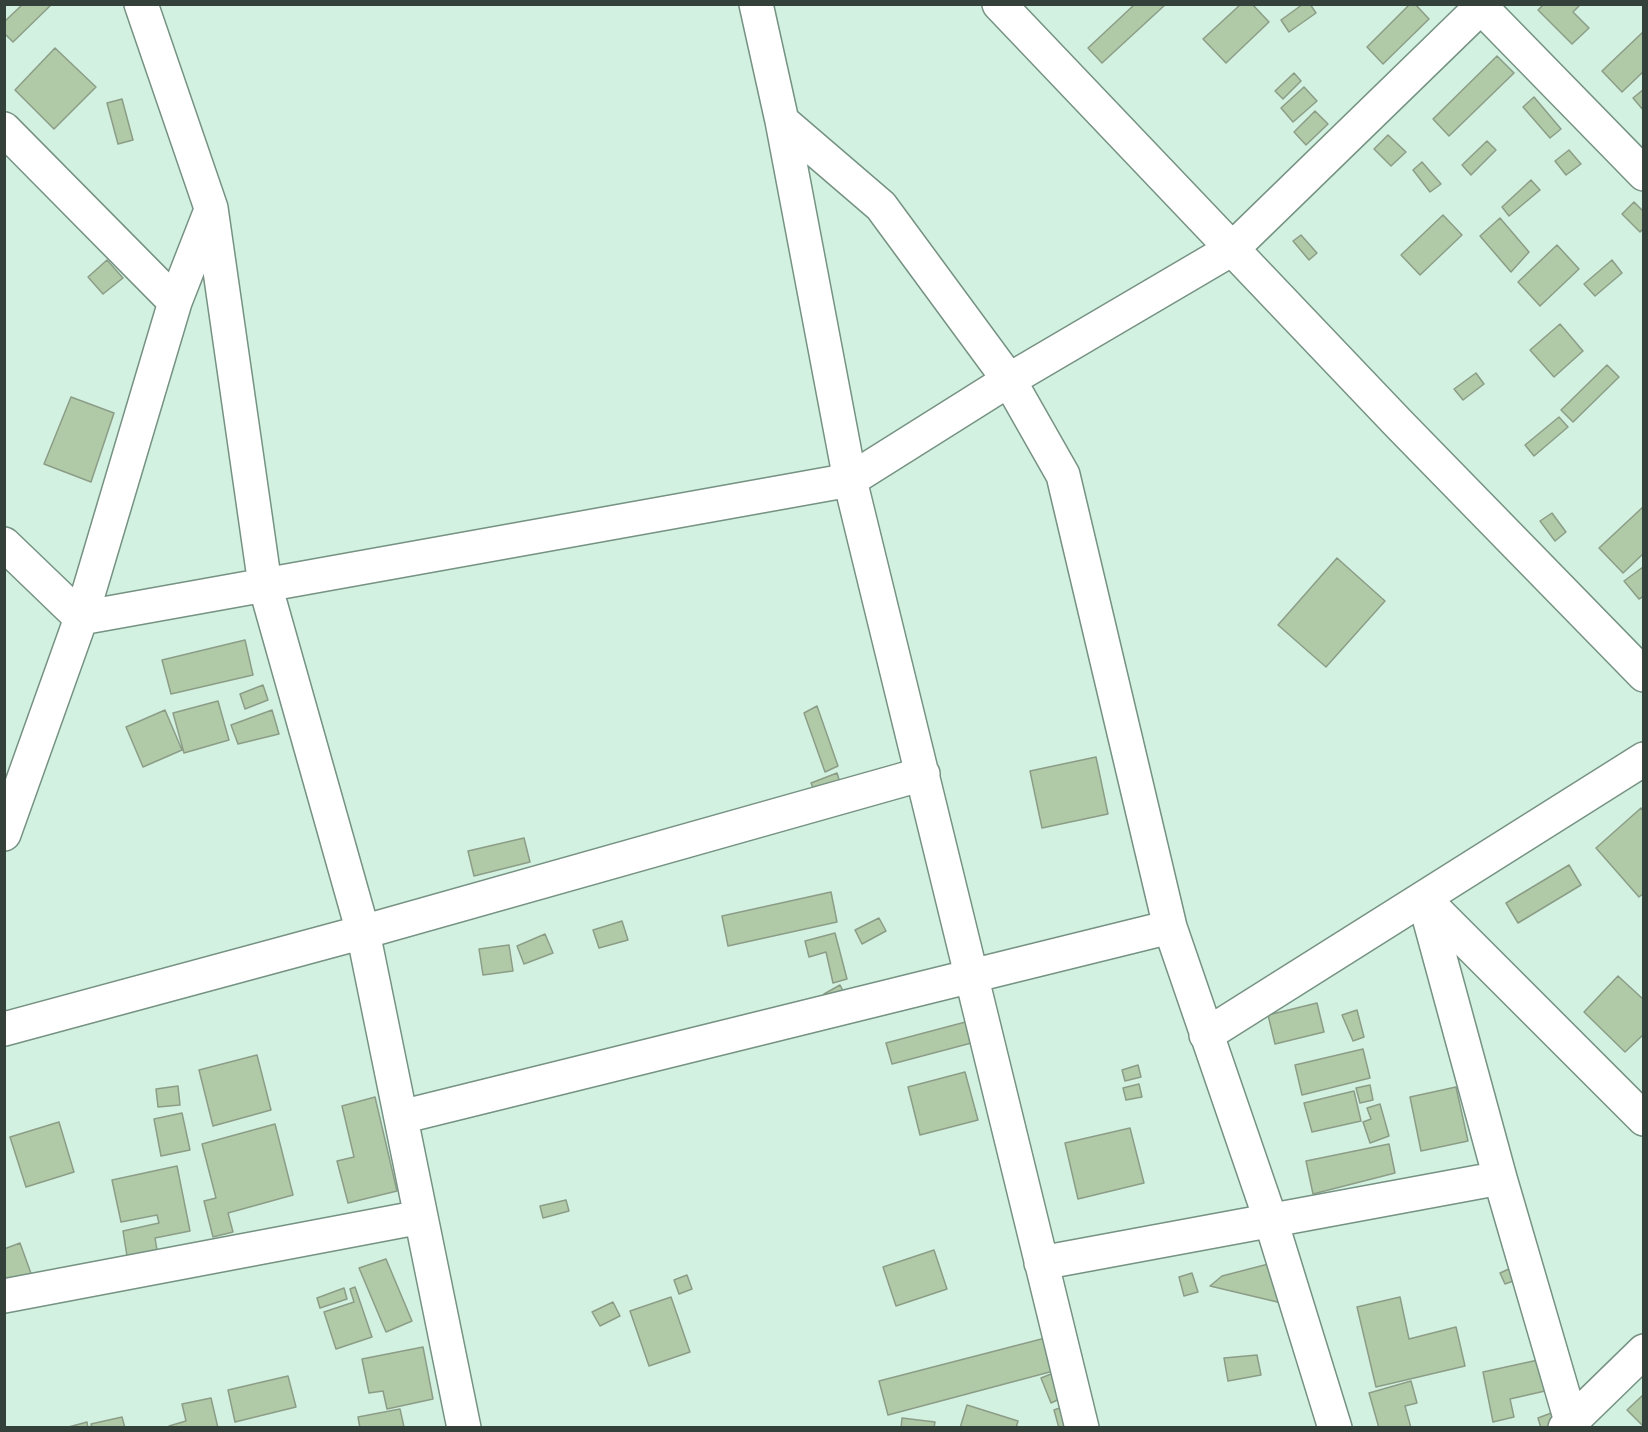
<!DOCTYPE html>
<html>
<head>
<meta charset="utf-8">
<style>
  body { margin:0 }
  #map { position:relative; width:1648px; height:1432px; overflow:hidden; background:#d3f1e1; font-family:Rubik,sans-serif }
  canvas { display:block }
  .frame { position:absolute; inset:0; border:6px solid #34403a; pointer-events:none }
</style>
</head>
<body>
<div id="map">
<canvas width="1648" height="1432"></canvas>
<div class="frame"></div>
</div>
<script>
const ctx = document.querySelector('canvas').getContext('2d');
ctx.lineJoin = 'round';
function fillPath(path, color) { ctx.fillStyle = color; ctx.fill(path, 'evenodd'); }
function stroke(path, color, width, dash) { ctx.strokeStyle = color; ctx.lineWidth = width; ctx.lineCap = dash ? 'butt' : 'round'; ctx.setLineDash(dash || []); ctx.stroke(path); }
const building = new Path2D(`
  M23,4H52L13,42L4,33V22Z
  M1135,4H1166L1102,63L1088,48Z
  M1241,4H1252L1269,22L1226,63L1203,39Z
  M1303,4H1310L1316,13L1289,32L1281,20Z
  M1410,4H1415L1429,19L1383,64L1367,47Z
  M1544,4H1581L1573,12L1589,28L1572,44L1538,10Z
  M1644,31V71L1622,92L1602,71Z
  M55,48L96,87L54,129L15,90Z
  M1497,56L1514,73L1449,136L1433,119Z
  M1294,73L1301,81L1283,99L1275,91Z
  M1304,87L1317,101L1293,122L1281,108Z
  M1644,89V111L1633,98Z
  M1534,97L1561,129L1550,138L1523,107Z
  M122,99L133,140L118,144L107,103Z
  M1315,111L1328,124L1306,145L1294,132Z
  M1388,135L1406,152L1391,166L1374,149Z
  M1487,141L1496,150L1471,175L1462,165Z
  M1569,150L1581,164L1566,175L1555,161Z
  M1422,162L1441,184L1430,192L1413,170Z
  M1531,180L1540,190L1509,216L1502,207Z
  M1634,202L1644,212V228L1640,232L1622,214Z
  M1443,215L1462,235L1420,275L1401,255Z
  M1500,218L1529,252L1511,272L1480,236Z
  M1301,235L1317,253L1309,260L1293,241Z
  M1557,245L1579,269L1540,306L1518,282Z
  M107,260L123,278L103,294L88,277Z
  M1612,260L1622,273L1595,296L1584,284Z
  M1560,324L1583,351L1554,377L1530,350Z
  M1607,365L1619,377L1573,422L1561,410Z
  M1476,373L1484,384L1463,400L1454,389Z
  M71,397L114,413L91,482L44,464Z
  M1559,417L1568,427L1534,456L1525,445Z
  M1644,506V553L1623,573L1599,548Z
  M1552,513L1566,532L1555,541L1540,521Z
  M1337,558L1385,601L1326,667L1278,625Z
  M1643,567L1644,596L1639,599L1624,581Z
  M245,640L253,675L171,694L162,660Z
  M263,685L268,700L245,709L240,694Z
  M218,701L229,740L184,753L173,713Z
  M817,706L838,766L825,772L804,713Z
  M165,710L182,750L143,767L126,727Z
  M272,710L279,734L238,744L231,725Z
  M1096,757L1108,814L1042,828L1030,771Z
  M837,773L843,792L813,788L811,783Z
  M1641,808L1644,812V893L1639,897L1596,848Z
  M524,838L530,862L474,876L468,851Z
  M1569,865L1581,885L1518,923L1506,903Z
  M831,892L837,922L728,946L722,916Z
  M879,918L886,931L862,944L855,930Z
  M622,921L628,940L599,948L593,930Z
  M835,933L847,979L833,983L826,952L809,957L805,941Z
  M545,934L553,953L524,964L517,946Z
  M509,945L513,971L483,975L479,949Z
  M1618,976L1644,1000V1034L1625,1052L1584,1012Z
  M840,985L849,1002L832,1011L824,994Z
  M1317,1003L1324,1032L1275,1044L1268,1015Z
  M1357,1010L1364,1037L1353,1041L1342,1015Z
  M973,1020L979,1041L892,1064L886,1043Z
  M1363,1049L1370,1078L1302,1095L1295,1065Z
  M257,1055L271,1110L213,1126L199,1070Z
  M1138,1065L1141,1077L1125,1081L1122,1070Z
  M965,1072L978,1120L920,1135L908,1087Z
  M1139,1084L1142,1097L1126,1100L1123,1088Z
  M1370,1085L1373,1100L1360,1103L1356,1088Z
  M178,1086L180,1105L158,1107L156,1089Z
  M1456,1087L1468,1141L1421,1151L1410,1097Z
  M1354,1091L1361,1121L1312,1132L1304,1103Z
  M375,1097L397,1191L348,1203L337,1161L354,1157L342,1106Z
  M1380,1104L1389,1136L1370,1143L1363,1122L1371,1119L1367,1108Z
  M182,1113L190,1150L161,1156L154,1119Z
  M59,1122L74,1172L26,1187L10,1137Z
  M275,1124L293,1195L228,1213L233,1232L213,1237L204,1201L216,1198L202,1144Z
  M1130,1128L1144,1183L1078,1199L1065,1143Z
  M1389,1144L1395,1173L1313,1194L1306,1161Z
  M177,1166L190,1231L155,1238L157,1250L127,1256L123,1231L159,1223L157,1215L121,1222L112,1180Z
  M566,1200L569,1211L543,1218L540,1206Z
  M20,1243L33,1279L4,1290V1249Z
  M934,1250L947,1289L896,1306L883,1267Z
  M386,1259L412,1321L386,1332L359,1268Z
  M1280,1261L1290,1305L1210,1286L1222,1276Z
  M1511,1268L1516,1280L1505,1284L1500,1273Z
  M1192,1273L1198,1292L1184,1296L1179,1277Z
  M687,1275L692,1289L679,1294L674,1280Z
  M355,1287L372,1337L336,1349L324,1312L354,1302L350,1289Z
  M344,1288L347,1299L320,1308L317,1298Z
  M671,1297L690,1352L649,1366L630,1311Z
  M1400,1297L1409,1339L1456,1327L1465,1366L1376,1387L1357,1307Z
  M613,1302L620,1316L600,1326L592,1312Z
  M1053,1336L1061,1369L888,1415L879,1381Z
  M423,1347L433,1399L387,1409L383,1391L369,1393L362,1359Z
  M1257,1355L1261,1375L1228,1381L1224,1358Z
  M1538,1360L1545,1391L1510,1399L1514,1417L1493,1422L1483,1372Z
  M1056,1372L1066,1396L1051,1403L1041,1378Z
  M288,1376L296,1407L235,1422L228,1390Z
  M1411,1381L1417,1403L1405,1406L1411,1428H1379L1369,1393Z
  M1644,1394V1427L1627,1410Z
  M211,1398L218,1428H169V1426L186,1421L182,1404Z
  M1071,1404L1070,1428H1059L1054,1410Z
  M967,1405L1018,1421L1016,1428H960Z
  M400,1409L404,1427L360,1428L358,1417Z
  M1554,1412V1428H1541L1538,1418Z
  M122,1417L125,1428H92L91,1424Z
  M902,1418L935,1422L934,1428H901Z
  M87,1422L88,1428H65Z`);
fillPath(building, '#b0caa7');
stroke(building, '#8c9d87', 1.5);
const minor = new Path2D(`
  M141,4L211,208L265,585L363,932L464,1428
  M756,4L782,121L881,206L1009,380L1063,475L1170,927L1271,1221L1335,1428
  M999,4L1399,424L1644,675
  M1478,4L1644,174
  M782,121L850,480L1082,1428
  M4,129L175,302
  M4,544L81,618L850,480L1009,380L1232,249L1484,4
  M4,834L81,618L175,302L211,210
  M1424,899L1500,1178L1571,1421
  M1425,900L1644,1119
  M4,1029L363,932L923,774
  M1206,1035L1644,759
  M401,1117L1170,927
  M1041,1263L1500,1178
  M4,1296L421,1217
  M1565,1428L1644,1351`);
stroke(minor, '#769283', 36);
stroke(minor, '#fff', 33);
</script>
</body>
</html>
